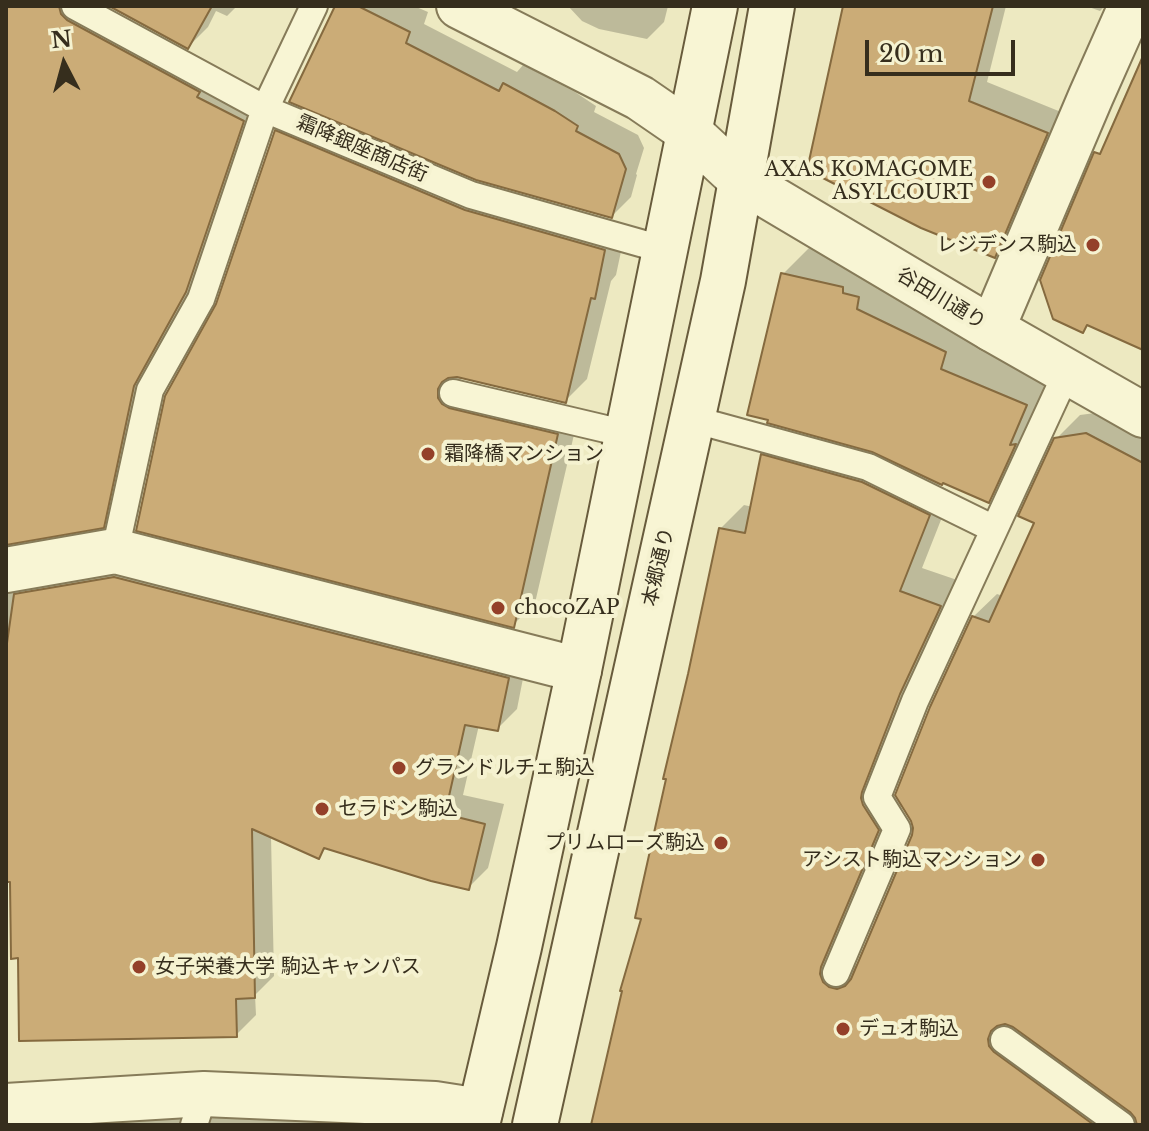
<!DOCTYPE html>
<html>
<head>
<meta charset="utf-8">
<style>
  body { margin:0 }
  #map { position:relative; width:1149px; height:1131px; overflow:hidden; background:#ede9c1; font-family:"Libre Baskerville",serif }
  canvas { display:block }
  .frame { position:absolute; inset:0; border:8px solid #362e1d; pointer-events:none }
  .north { position:absolute; left:24px; top:24px; width:80px; height:80px; -webkit-text-stroke:6px #f5f2d0; paint-order:stroke; rotate:354deg; font-size:22px; font-weight:700; line-height:32px; text-align:center; color:#362e1d }
  .north::after { content:''; display:block; margin:auto; width:28px; height:36px; background:#362e1d; clip-path:polygon(50% 0,100% 100%,50% 72%,0 100%) }
  .scale { position:absolute; left:865px; top:40px; width:150px; height:36px; box-sizing:border-box; border:4px solid #362e1d; border-top:0; padding-left:10px; font-size:24px; line-height:28px; white-space:nowrap; color:#362e1d; -webkit-text-stroke:6px #f5f2d0; paint-order:stroke }
</style>
</head>
<body>
<div id="map">
<canvas width="1149" height="1131"></canvas>
<div class="frame"></div>
<div class="north">N</div>
<div class="scale">20 m</div>
</div>
<script>
const ctx = document.querySelector('canvas').getContext('2d');
ctx.lineJoin = 'round';
function fillPath(path, color) { ctx.fillStyle = color; ctx.fill(path, 'evenodd'); }
function stroke(path, color, width, dash) { ctx.strokeStyle = color; ctx.lineWidth = width; ctx.lineCap = dash ? 'butt' : 'round'; ctx.setLineDash(dash || []); ctx.stroke(path); }
function label(font, color, halo, rows, align = 'center') {
  ctx.font = font + ' "Libre Baskerville","Noto Sans JP",serif'; ctx.lineWidth = 8; ctx.setLineDash([]); ctx.textBaseline = 'middle'; ctx.strokeStyle = halo; ctx.fillStyle = color; for (const [text, x, y, turn = 0] of rows) {
    ctx.save(); ctx.translate(x, y); ctx.rotate((+turn || 0) * Math.PI / 180); ctx.textAlign = isNaN(turn) ? turn : align; if (halo) ctx.strokeText(text, 0, 0); ctx.fillText(text, 0, 0); ctx.restore();
  }
}
fillPath(new Path2D(`
  M6,6H97L263,101L123,506L103,526L6,543Z
  M113,6H237L227,16L216,11L208,27L188,47Z
  M337,6H414L428,12L424,24L517,72L523,65L575,92L596,106L594,112L638,135L644,148L636,174L637,175L631,197L612,216Z
  M568,6H668L664,22L647,39L599,29L582,21Z
  M845,6H1006L987,82L1066,114L1014,236L994,256Z
  M1086,6H1105L1100,11Z
  M298,110L487,189L626,228L616,275L611,281L587,379L565,401L459,376L463,382L579,413L535,603L513,625L218,305L277,132Z
  M816,241L1059,372L1021,468L988,501L943,481L939,485L952,492L922,568L963,582L886,781L896,798L932,708L973,617L997,594L1003,596L1036,522L1056,439L1080,415L1110,411L1143,428V1125H594L643,918L720,529L744,505L753,507L763,455L786,432L890,460L783,274ZM902,804L915,828L859,966L854,965L846,959L844,942Z
  M135,558L527,658L517,709L497,729L479,725L463,795L504,804L488,868L468,888L327,847L318,856L271,836L274,976L255,995L256,1015L236,1035L19,956L12,880H6V566Z
  M400,1104L396,1125H70L91,1105L205,1112L214,1118H223L233,1110Z`), '#0003');
const building = new Path2D(`
  M6,6H59L61,14L67,20L200,92L197,97L244,121L186,292L134,386L104,528L6,545Z
  M109,6H212L188,49Z
  M335,6H358L410,32L406,43L499,91L503,83L555,111L578,126L576,131L619,154L626,169L612,218L476,180L289,102Z
  M843,6H993L969,101L1048,133L995,258L921,228L817,175L809,161Z
  M1143,56V350L1087,325L1083,333L1053,319L1040,280L1094,152L1100,154Z
  M275,130L465,210L605,250L595,299L591,298L566,403L457,377L448,378L442,382L438,389V398L442,404L449,408L558,434L514,628L136,531L165,396L216,304Z
  M781,273L843,287V293L859,297L857,309L946,352L941,369L1027,405L1010,445L1016,444L989,503L943,483L942,485L872,452L767,423L768,420L747,415Z
  M1086,433L1143,463V1125H1137L1135,1118L1130,1112L1013,1027L1005,1024L997,1026L991,1031L988,1039L989,1046L994,1052L1094,1125H591L622,991H620L641,919L635,918L666,779H663L688,674L719,528L745,533L761,454L862,482L930,515L900,591L941,606L900,694L862,792L861,798L863,805L879,830L821,967L820,974L823,982L829,987L837,989L845,986L851,979L912,835L913,828L911,821L895,795L930,707L972,616L989,622L1034,523L1018,516L1054,438Z
  M114,577L509,678L498,731L465,725L445,814L485,824L469,890L431,881L324,848L319,859L252,829L255,998L236,999L237,1037L19,1041L18,958L11,959L10,882H6V650L14,594Z`);
fillPath(building, '#cbac77');
stroke(building, '#856a3f', 2);
const service = new Path2D(`
  M75,6L265,109L471,195L665,250
  M453,393L627,434
  M692,419L868,467L994,529
  M115,551L150,390L201,299L265,109L314,6
  M836,973L897,829L877,797L915,701L1067,372
  M1004,1040L1121,1125
  M194,1125L204,1094`);
const minor = new Path2D(`
  M992,329L1091,96L1131,6
  M6,570L115,551L579,670
  M6,1106L204,1094L435,1104L480,1111`);
const tertiary = new Path2D(`
  M459,6L640,98L688,131L741,180L992,329L1143,415`);
const secondary = new Path2D(`
  M477,1125L519,947L579,670L715,6
  M535,1125L723,281L772,6`);
stroke(service, '#867b59', 30);
stroke(minor, '#867b59', 48);
stroke(tertiary, '#867b59', 48);
stroke(secondary, '#685b3c', 48);
stroke(service, '#f8f5d4', 26);
stroke(minor, '#f8f5d4', 44);
stroke(tertiary, '#f8f5d4', 44);
stroke(secondary, '#f8f5d4', 44);
for (const [x, y, r, color] of [
  [989,182,8,"#944029"],
  [1093,245,8,"#944029"],
  [428,454,8,"#944029"],
  [498,608,8,"#944029"],
  [399,768,8,"#944029"],
  [322,809,8,"#944029"],
  [721,843,8,"#944029"],
  [1038,860,8,"#944029"],
  [139,967,8,"#944029"],
  [843,1029,8,"#944029"]
]) { const dot = new Path2D(); dot.arc(x, y, r, 0, 2 * Math.PI); ctx.fillStyle = color; ctx.fill(dot); stroke(dot, '#f5f2d0', 3); }
label('20px', '#362e1d', '#f5f2d0', [
  ["霜降銀座商店街",362,149,23],
  ["谷田川通り",941,299,31],
  ["本郷通り",659,567,-77]
]);
label('20px', '#362e1d', '#f5f2d0', [
  ["AXAS KOMAGOME",973,170,"right"],
  ["ASYLCOURT",973,193,"right"],
  ["レジデンス駒込",1077,245,"right"],
  ["霜降橋マンション",444,454],
  ["chocoZAP",514,608],
  ["グランドルチェ駒込",415,768],
  ["セラドン駒込",338,809],
  ["プリムローズ駒込",705,843,"right"],
  ["アシスト駒込マンション",1022,860,"right"],
  ["女子栄養大学 駒込キャンパス",155,967],
  ["デュオ駒込",859,1029]
], 'left');
</script>
</body>
</html>
